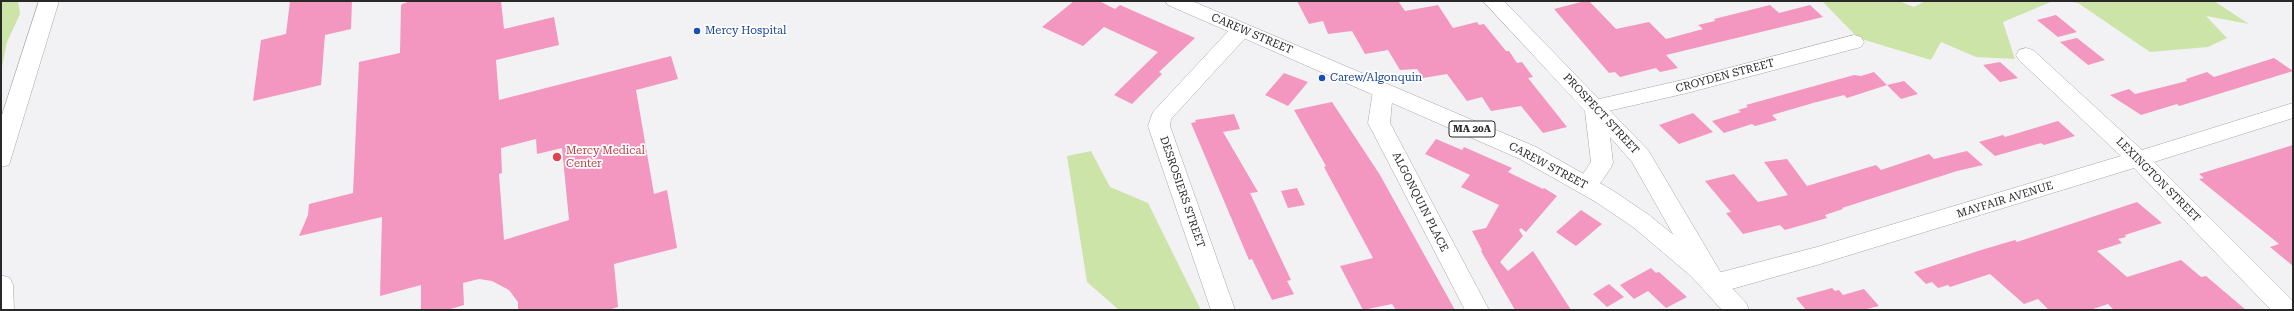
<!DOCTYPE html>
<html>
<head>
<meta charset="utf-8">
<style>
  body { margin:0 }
  #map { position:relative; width:2294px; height:311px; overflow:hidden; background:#f2f2f5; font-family:"Roboto Serif",serif }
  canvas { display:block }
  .frame { position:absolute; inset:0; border:2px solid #282829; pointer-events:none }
</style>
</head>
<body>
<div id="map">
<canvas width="2294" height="311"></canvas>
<div class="frame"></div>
</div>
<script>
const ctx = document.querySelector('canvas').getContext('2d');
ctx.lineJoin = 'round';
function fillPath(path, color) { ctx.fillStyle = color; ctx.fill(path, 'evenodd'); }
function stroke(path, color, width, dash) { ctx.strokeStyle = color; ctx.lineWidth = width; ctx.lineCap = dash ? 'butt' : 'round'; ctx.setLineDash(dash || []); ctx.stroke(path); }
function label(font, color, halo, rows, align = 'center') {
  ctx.font = font + ' "Roboto Serif",serif'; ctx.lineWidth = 3.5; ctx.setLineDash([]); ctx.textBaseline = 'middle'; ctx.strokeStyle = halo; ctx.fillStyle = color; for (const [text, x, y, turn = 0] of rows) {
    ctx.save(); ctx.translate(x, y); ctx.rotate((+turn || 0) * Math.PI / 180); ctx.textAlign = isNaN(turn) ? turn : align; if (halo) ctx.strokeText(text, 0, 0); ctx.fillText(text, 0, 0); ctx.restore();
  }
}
fillPath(new Path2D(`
  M1,1H18L20,14L7,42L1,72Z
  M1822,1H1899L1914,7L1925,1H2053L2003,22L2015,59L1976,57L1941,42L1931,60L1858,38Z
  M2065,1H2214L2249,24L2206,16L2227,38L2208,47L2150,52L2078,3Z
  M1091,151L1110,187L1148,203L1201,310H1119L1087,282L1067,156Z`), '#cde4a9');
fillPath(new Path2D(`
  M290,1H352L351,29L325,35L321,85L253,101L261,40L286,34Z
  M411,1H501L504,29L554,17L559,45L496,60L499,100L671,56L678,79L636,90L654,194L667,190L677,248L614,264L618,307L608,310H518V302L509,290L492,281L479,279L463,283L464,305L447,310H421V285L380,296L382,217L299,236L308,215L309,204L353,193L359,62L400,53L401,6L402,4ZM536,139L537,154L562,148L569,220L504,240L499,174L502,173L501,148Z
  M1074,1H1099L1115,9L1120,5L1195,38L1159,72L1162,74L1132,104L1114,95L1158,52L1104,27L1083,46L1042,27Z
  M1297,1H1398L1405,11L1438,5L1453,28L1477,22L1479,25L1484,24L1506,51H1509L1517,63L1522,62L1533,77L1528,78L1567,127L1543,133L1521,106L1491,111L1482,97L1467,101L1447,74L1423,78L1417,69L1400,70L1388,50L1365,54L1352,31L1328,34L1323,21L1309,24Z
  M1585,1H1589L1616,29L1649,22L1666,39L1703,29L1698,25L1715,21L1714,19L1770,5L1779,13L1810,5L1823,17L1666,55L1678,68L1660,72L1656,68L1620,77L1615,72L1609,73L1554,9Z
  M2056,15L2077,32L2058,37L2037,20Z
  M2077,38L2105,60L2088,65L2060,42Z
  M2274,58L2293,71L2186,104L2179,106L2177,104L2141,115L2110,95L2129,89L2135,94L2187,81L2186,79L2207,72L2214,77Z
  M2000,62L2018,78L2000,82L1983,65Z
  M1874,72L1887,85L1847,98L1844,95L1813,103L1772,115L1777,120L1755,126L1752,124L1724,133L1712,121L1741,112L1738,110L1748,107L1746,105L1854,75L1861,76Z
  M1284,73L1308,82L1288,106L1265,95Z
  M1904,81L1918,94L1901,99L1887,85Z
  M1332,102L1380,175L1455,310H1396L1392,304L1363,310L1340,266L1373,258L1324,167L1326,166L1294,110Z
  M1693,113L1713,132L1679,144L1659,125Z
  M1234,114L1240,129L1223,132L1258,192L1250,193L1291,280L1287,281L1294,294L1272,300L1252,259L1249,260L1191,123L1196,122L1195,120Z
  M2058,121L2075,136L2044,145L2041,143L1995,156L1979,142L2003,135L2005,137Z
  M1436,139L1462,150L1464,147L1512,168L1508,172L1543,189L1544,188L1557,196L1526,232L1521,228L1519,230L1523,236L1500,262L1508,271L1533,251L1571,310H1515L1481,251L1482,250L1472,231L1486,228L1499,205L1461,187L1470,175L1425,154Z
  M2293,145V266L2270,247L2279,244L2199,179L2204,178L2199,174Z
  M1967,151L1983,165L1957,171L1842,208L1843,209L1825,215L1827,218L1785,230L1780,225L1743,234L1726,213L1731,212L1705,181L1734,174L1758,202L1788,195L1764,162L1787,159L1807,186L1876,165L1881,170L1929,154L1934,159Z
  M1297,188L1305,205L1288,208L1281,191Z
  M2137,202L2162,223L2125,235L2126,237L2118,239L2122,243L2097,251L2127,277L2181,260L2201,277L2206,276L2246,310H2114L2108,304L2090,310H2049L2038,299L2024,304L1990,274L1950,287L1948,285L1938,288L1932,282L1926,284L1914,272L1978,251L2015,240L2017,242Z
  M1581,210L1602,224L1576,246L1556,232Z
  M1651,268L1656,273L1659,272L1687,297L1666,308L1648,291L1634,299L1620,285Z
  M1609,284L1624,297L1607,307L1593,294Z
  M1832,288L1835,291L1839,290L1843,295L1864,289L1879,306L1863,310H1806L1796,298Z`), '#f396c0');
const minor = new Path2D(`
  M1241,24L1248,25L1251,30L1248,35L1171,119L1170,126L1235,310H1211L1148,126L1153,112L1234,25Z
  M1854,35L1861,37L1864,42L1861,47L1687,93L1595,114L1588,112L1584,107L1588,102L1595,100L1687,79Z
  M2026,48L2033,50L2142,150L2293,103V118L2154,162L2293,301V310H2271L2134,168L1817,265L1714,294L1705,291L1702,284L1705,277L1714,274L1817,247L2121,156L2019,60L2016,55L2019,50Z
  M1383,84L1390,86L1393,91L1390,123L1489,310H1465L1368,123L1373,91L1376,86Z`);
const secondary = new Path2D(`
  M39,1H59L9,165L1,167V118Z
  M1483,1H1504L1648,150L1721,273L1724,280L1721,287L1712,289L1703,287L1632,162L1610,137L1613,163L1610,169L1594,192L1586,194L1578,192L1575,186L1591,162L1585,111Z
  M1,275L10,278L13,285L14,310H1Z`);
const primary = new Path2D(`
  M1165,1H1192L1536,147L1612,190L1649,215L1707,262L1746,303L1749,310H1722L1691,276L1633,227L1596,202L1520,159L1168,5Z`);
stroke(minor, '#a6a6a9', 1);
stroke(secondary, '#a6a6a9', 1);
stroke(primary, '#a6a6a9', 1);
fillPath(minor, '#fff');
fillPath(secondary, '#fff');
fillPath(primary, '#fff');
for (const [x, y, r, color] of [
  [697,31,4,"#1a4fb4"],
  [1322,78,4,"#1a4fb4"],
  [557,157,5,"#e0444e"]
]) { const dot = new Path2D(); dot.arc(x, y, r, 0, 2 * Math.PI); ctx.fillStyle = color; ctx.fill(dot); stroke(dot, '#fff', 1.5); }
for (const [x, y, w] of [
  [1472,129,46]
]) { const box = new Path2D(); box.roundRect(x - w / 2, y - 8, w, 16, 3); ctx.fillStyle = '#fff'; ctx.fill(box); stroke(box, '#282829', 1); }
label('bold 10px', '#282829', null, [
  ["MA 20A",1472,129]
]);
label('11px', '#164399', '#fff', [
  ["Mercy Hospital",705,31],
  ["Carew/Algonquin",1330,78]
], 'left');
label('11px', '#282829', '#fff', [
  ["CAREW STREET",1252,34,23],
  ["CROYDEN STREET",1725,76,-15],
  ["PROSPECT STREET",1601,114,47],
  ["CAREW STREET",1548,166,28],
  ["LEXINGTON STREET",2158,180,45],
  ["DESROSIERS STREET",1182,192,71],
  ["MAYFAIR AVENUE",2005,200,-17],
  ["ALGONQUIN PLACE",1420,202,63]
]);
label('11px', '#be3a42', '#fff', [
  ["Mercy Medical",566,151],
  ["Center",566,164]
], 'left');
</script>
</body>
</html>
